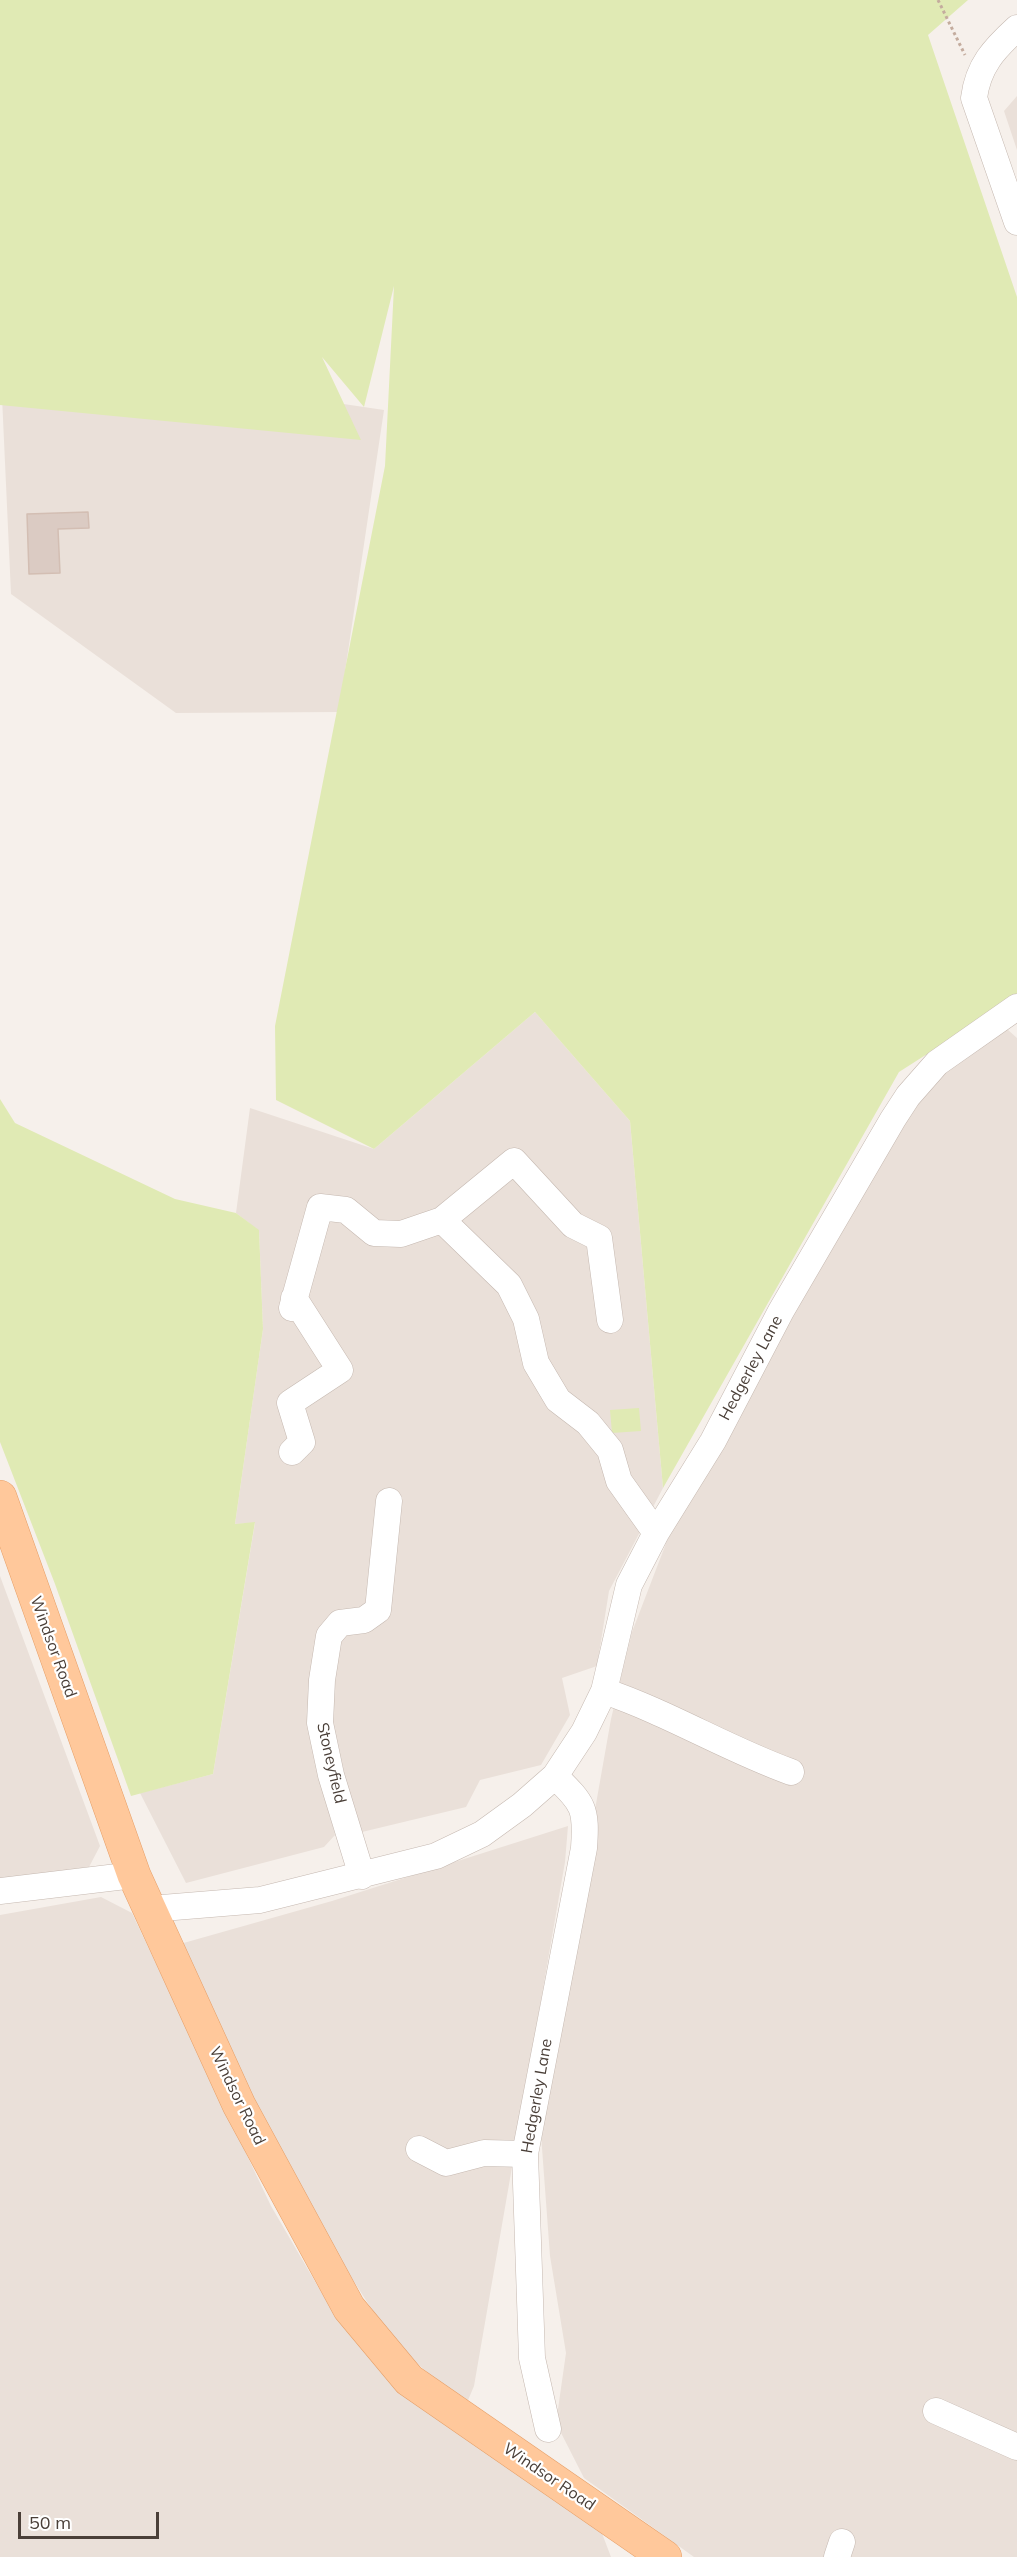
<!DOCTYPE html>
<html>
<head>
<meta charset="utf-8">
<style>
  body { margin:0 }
  #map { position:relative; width:1017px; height:2557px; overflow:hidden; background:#f6f0eb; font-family:Mulish,sans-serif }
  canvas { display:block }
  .scale { position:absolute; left:18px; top:2512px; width:141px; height:27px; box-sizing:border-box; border:3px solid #4a3f38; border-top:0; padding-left:8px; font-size:18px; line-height:21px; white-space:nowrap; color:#4a3f38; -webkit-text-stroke:4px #fff; paint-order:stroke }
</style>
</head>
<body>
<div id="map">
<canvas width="1017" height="2557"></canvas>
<div class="scale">50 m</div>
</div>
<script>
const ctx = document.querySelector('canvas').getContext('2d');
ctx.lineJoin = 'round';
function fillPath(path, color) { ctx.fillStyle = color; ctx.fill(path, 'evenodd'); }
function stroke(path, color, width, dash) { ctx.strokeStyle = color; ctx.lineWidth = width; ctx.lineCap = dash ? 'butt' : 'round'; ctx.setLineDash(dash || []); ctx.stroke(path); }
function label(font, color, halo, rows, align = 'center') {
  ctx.font = font + ' Mulish,sans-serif'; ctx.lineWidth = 4.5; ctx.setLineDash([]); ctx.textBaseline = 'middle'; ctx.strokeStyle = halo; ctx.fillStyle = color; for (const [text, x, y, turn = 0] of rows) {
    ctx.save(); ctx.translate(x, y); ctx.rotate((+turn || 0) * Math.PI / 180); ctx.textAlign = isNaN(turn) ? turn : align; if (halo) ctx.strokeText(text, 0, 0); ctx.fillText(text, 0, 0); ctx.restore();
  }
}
fillPath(new Path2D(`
  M1017,96V150L1004,111Z
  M0,353L384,410L339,712L176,713L11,594Z
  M535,1012L630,1121L663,1488L609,1591L597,1666L562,1678L570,1715L541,1765L480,1780L466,1807L362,1832L349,1792L329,1809L335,1835L324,1847L186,1883L140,1793L213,1774L255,1523L235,1524L263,1329L259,1231L236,1213L250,1108L374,1149Z
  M1007,1029L1017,1038V2557H694L584,2478L556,2423L566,2353L550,2256L540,2121L611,1719L632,1632L675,1520L922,1087Z
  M0,1576L100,1846L89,1867L0,1879Z
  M568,1826L565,1862L474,2386L466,2405L394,2344L321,2230L188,1972L180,1944L332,1901Z
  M101,1897L132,1913L271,2206L338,2321L400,2389L600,2528L611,2557H0V1915Z`), '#eae0d9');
fillPath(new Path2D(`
  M0,0H968L928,35L1017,297V993L1010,1001L899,1072L663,1488L630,1121L535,1012L374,1149L276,1100L275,1026L385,466L394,286L364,407L322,357L361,440L0,405Z
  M0,1099L15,1123L175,1199L236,1213L259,1230L263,1329L235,1524L255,1522L213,1774L131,1796L55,1584L0,1442Z
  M639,1408L641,1431L612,1433L610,1410Z`), '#e0eab4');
const building = new Path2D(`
  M88,512L89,528L58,529L60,573L29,574L27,514Z`);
fillPath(building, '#dbcbc3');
stroke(building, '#d3beb3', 1.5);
const minor = new Path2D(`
  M1017,28C994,49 978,66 974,98L1017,222
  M442,1220L509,1285L526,1319L536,1363L558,1400L588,1423L610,1450L619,1481L656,1533
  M292,1308L320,1207L346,1210L374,1233L401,1234L442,1220L514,1161L573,1225L599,1238L610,1320
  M292,1452L302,1442L290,1403L340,1370L294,1298
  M604,1691C669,1713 727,1749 791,1772
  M362,1876L331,1775L320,1723L322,1680L329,1636L340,1623L364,1620L378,1610L389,1501
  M0,1891L134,1875
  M150,1909L260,1900L436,1856L482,1834L522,1805L555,1776L584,1732L604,1691L629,1585L656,1533L713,1441L781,1311L893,1119L908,1096L937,1063L1017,1007
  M419,2149L446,2163L484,2153L525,2154
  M936,2411L1017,2447
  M548,2429L532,2358L525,2154L584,1848C587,1807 583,1804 555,1776
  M837,2557L842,2542`);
const major = new Path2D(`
  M0,1497L134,1875L239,2105L349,2308L409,2380L665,2557`);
stroke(minor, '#c5b8b0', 27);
stroke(major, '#e69f68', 34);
stroke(new Path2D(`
  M938,0L965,55`), '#c4ac9e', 3, [3, 3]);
stroke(minor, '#fff', 26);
stroke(major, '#ffc89b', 33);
label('16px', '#4a3f38', '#fff', [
  ["Hedgerley Lane",751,1368,-62],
  ["Windsor Road",53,1647,70],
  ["Stoneyfield",331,1763,77],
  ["Windsor Road",237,2096,64],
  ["Hedgerley Lane",537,2096,-80],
  ["Windsor Road",549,2477,34]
]);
</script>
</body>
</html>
